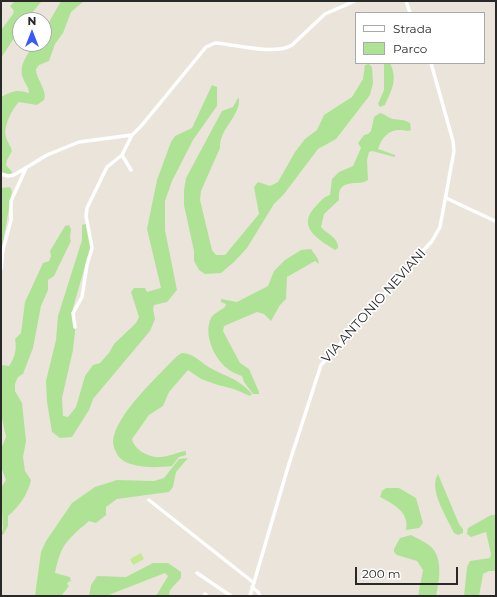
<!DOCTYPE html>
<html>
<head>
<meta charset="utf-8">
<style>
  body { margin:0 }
  #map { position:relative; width:497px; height:597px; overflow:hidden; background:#ebe4da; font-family:Montserrat,sans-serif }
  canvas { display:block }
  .frame { position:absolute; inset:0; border:2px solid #292929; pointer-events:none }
  .legend { position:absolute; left:355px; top:12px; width:130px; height:52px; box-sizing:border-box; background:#fff; border:1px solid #a9a9a9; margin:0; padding:5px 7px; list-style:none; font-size:12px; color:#292929 }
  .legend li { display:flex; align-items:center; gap:8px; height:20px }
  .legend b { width:20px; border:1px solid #a9a9a9 }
  .north { position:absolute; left:12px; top:12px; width:40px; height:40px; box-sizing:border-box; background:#fff; border:1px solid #a9a9a9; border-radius:50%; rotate:0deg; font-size:11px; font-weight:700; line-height:16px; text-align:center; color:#292929 }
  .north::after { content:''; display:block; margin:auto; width:14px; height:18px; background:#3858fa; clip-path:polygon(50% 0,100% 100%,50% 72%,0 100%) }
  .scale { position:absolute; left:355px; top:567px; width:103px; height:18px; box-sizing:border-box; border:2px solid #292929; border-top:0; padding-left:5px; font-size:12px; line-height:14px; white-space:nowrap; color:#292929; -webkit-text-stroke:3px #fff; paint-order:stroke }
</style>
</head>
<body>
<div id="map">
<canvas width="497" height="597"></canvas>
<div class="frame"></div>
<ul class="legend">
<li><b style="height:5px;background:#fff"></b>Strada</li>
<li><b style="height:11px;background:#aee396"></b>Parco</li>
</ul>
<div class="north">N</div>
<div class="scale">200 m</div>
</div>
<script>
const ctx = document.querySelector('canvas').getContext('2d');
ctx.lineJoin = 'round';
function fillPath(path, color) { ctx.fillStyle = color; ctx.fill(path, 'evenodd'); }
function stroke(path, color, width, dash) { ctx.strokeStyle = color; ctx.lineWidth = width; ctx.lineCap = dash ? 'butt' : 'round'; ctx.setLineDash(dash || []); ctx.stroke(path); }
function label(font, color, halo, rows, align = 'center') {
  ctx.font = font + ' Montserrat,sans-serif'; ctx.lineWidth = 3.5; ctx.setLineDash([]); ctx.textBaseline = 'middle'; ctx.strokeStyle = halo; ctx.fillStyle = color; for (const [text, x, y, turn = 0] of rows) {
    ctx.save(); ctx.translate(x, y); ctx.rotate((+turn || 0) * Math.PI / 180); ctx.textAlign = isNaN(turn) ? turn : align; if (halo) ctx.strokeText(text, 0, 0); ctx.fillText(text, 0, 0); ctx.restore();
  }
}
fillPath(new Path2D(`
  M15,1H42L26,20H20V29L1,58V30L13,14L14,11L10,6Z
  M61,1H84L71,12L63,33L55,44L49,61L39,65L36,69C36,79 48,91 44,100L37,105L19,102C12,109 3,127 6,137C7,142 11,146 12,151L7,160L6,165L12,172V174H7L1,172V97C12,91 17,89 29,93C29,87 25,84 23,78C18,66 28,53 35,44H44V31Z
  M384,63H390C398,80 392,89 385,105L380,107L378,104L384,90Z
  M369,64L372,67L373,83L370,95L336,139L318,149L284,194L274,204L247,248L234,262L221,273L205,274L199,270L194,261V251L184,205V190L186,178L222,111L233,107L238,98L239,99C240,117 219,129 220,148L201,191L200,200L212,250L216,255H225L259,214L254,187L258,182L270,186L278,182L295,152L305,139L317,130L324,115L352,97L363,79L365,65Z
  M212,85L217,87V106L193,140L172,181L165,201V230L177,290L167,302L154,305L153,309L155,319L150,331L93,399L89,410L72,437L60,438L52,432L47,402L46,381L56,340L58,316L82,240V225L86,224L91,245L73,308L76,323L73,350L62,398L63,416L68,417L76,407L85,376L93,365L100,363L109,353L114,344L136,323L139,317L131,292L134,288H145L147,292L161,288L147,229L157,180L171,142L175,136L192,128Z
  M380,113C385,114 388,118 393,119C400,120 403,119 410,123L411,130L408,131C392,127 383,134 378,149L395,155V157L372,151L369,152L367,160L368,180C359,187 337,176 339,200L324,214L321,227C327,234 339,238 338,248L335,250C319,240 296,227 315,207C320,202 323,197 330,195L332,179L339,172L353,166L361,148L358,143L364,135L368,134L371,131L374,117Z
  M10,187L12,191L1,254V188Z
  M69,225L71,229L70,238L71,241L54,276L48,280V290L41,306L33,348L23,374L18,377L15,384V391L22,403L26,441L23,457L25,471L31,480C28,494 19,507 8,516V526L3,535H1L3,529L1,488L6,480L1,467V449L6,437L1,414V365L9,366C15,357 17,349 15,339L21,333L25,302L43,263L49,261L51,256L50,251L65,226Z
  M311,249L318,259L319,264L315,261L287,277L286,299L280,305L271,321L264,314L257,312L224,326L223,331L240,363L249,369L259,392V394H253L244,382L242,376C237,374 231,372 228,369C214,359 203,334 211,318C213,314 221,310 225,307L226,304L221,302V299L237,302L268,286L274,271L285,260L301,250Z
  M182,353C194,354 198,360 207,366C225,377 237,377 252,394L250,396L234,389L218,385L201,379L188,370L169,392L163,406L149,415L132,439C134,450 150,458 160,457C168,457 178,452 186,451V455L179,457L172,466C159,468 129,469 119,457C116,453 113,447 113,441C115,415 159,375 177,356Z
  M188,458L176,472L173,487L169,492L117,499L106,507V515L96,523L89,521C67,540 61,544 55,573L70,577L71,582L69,581L67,584L69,586L61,596H35L41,552L46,541L72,503L95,487L117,480L154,481L164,478L179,459Z
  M438,474L459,524L463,529V533L458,535L454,533C447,517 428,490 438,474Z
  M386,488H399L416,498L423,523L419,528L406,530C410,512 393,504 380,497L382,491Z
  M491,515H496V571H489L483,574L479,596H464L467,567L470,561L490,558L491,554L486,532L471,537L467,534L468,528Z
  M411,535C418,539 428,543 433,549C443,561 439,582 436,596H418L423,570L417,561L397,555L394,552V549L400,538Z
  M153,563H168L181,572V578L170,590L169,596H156L168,576L165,573L106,596H89L91,585L97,576L126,577Z`), '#aee396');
fillPath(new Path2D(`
  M141,553L144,559L133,565L130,559Z`), '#c3ea91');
stroke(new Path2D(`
  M406,1L410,13
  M131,170L122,155L132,135L142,125L206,47L215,43C235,44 274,56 292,45L325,14L355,1
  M1,174L8,176L14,175L47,155L79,142L132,135
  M446,198L495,221
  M1,269L3,250L11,220V201L26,168
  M75,327L73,313L82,297L87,265L92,248L86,216L87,208L107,167L122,155
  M149,500L254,583
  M197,573L231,596
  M252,587L258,592L260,596
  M205,594L207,596
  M250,596L288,467L321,365L432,241L440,227L454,151L453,141L431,63`), '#fff', 3.5);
label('13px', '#292929', '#fff', [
  ["VIA ANTONIO NEVIANI",374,306,-48]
]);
</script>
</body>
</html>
